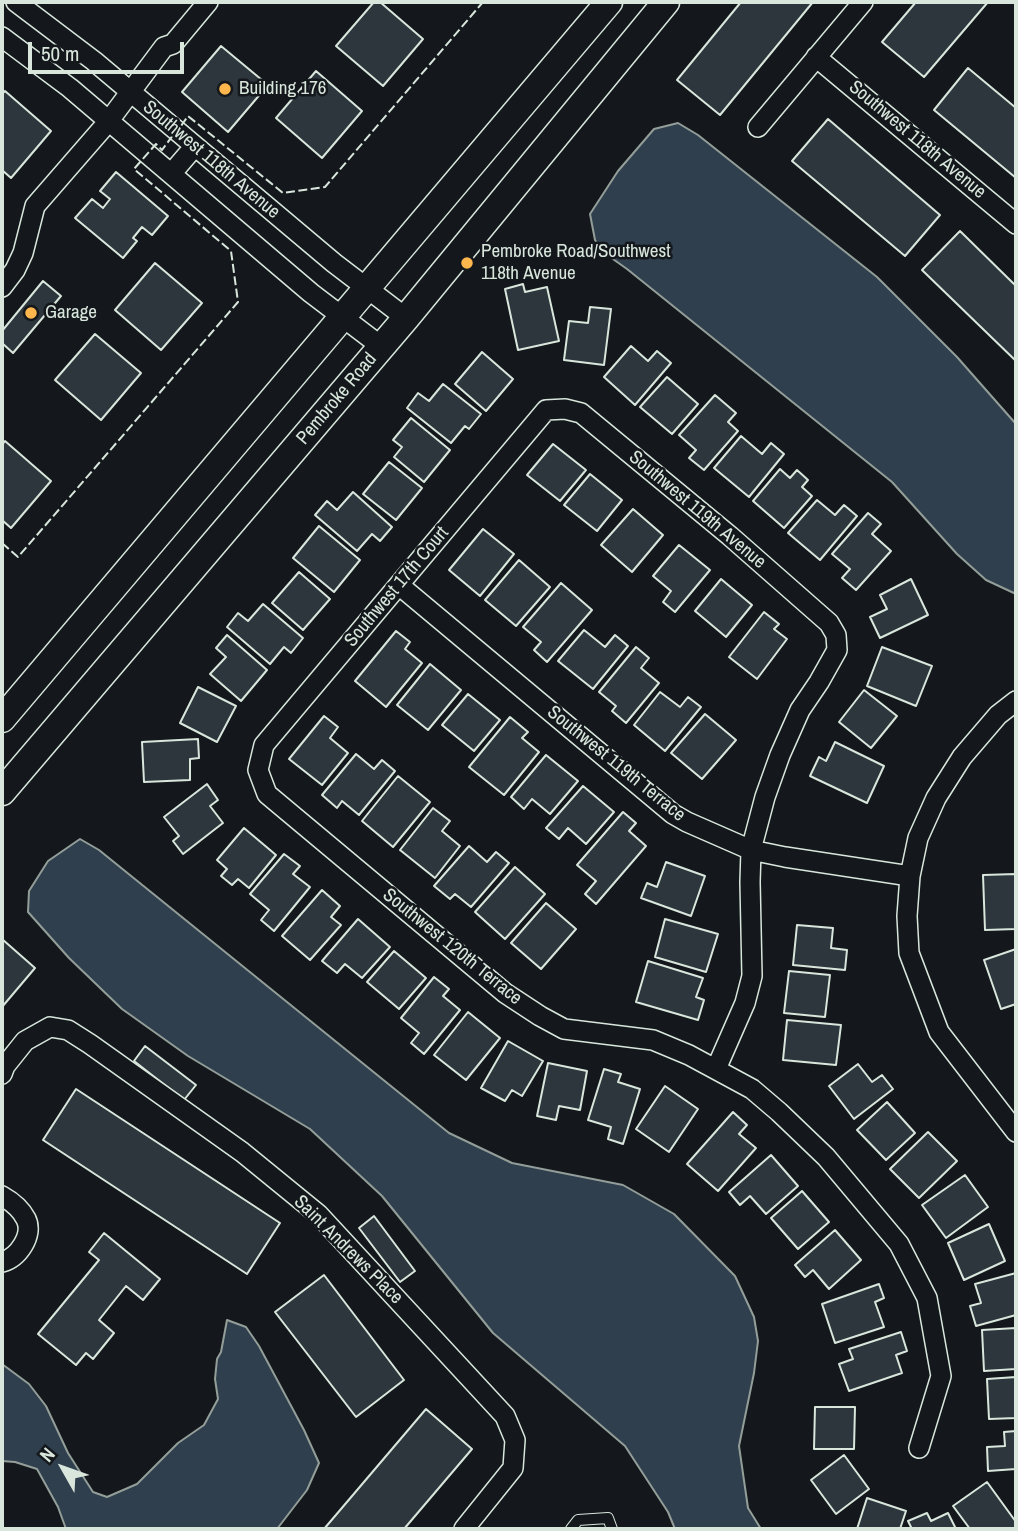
<!DOCTYPE html>
<html>
<head>
<meta charset="utf-8">
<style>
  body { margin:0 }
  #map { position:relative; width:1018px; height:1531px; overflow:hidden; background:#14181c; font-family:"Archivo Narrow",sans-serif }
  canvas { display:block }
  .frame { position:absolute; inset:0; border:4px solid #d8e6dc; pointer-events:none }
  .north { position:absolute; left:28px; top:1433px; width:70px; height:70px; -webkit-text-stroke:5px #14181c; paint-order:stroke; rotate:310deg; font-size:19px; font-weight:700; line-height:28px; text-align:center; color:#d8e6dc }
  .north::after { content:''; display:block; margin:auto; width:24px; height:32px; background:#d8e6dc; clip-path:polygon(50% 0,100% 100%,50% 72%,0 100%) }
  .scale { position:absolute; left:28px; top:42px; width:156px; height:32px; box-sizing:border-box; border:4px solid #d8e6dc; border-top:0; padding-left:9px; font-size:21px; line-height:24px; white-space:nowrap; color:#d8e6dc; -webkit-text-stroke:5px #14181c; paint-order:stroke }
</style>
</head>
<body>
<div id="map">
<canvas width="1018" height="1531"></canvas>
<div class="frame"></div>
<div class="north">N</div>
<div class="scale">50 m</div>
</div>
<script>
const ctx = document.querySelector('canvas').getContext('2d');
ctx.lineJoin = 'round';
function fillPath(path, color) { ctx.fillStyle = color; ctx.fill(path, 'evenodd'); }
function stroke(path, color, width, dash) { ctx.strokeStyle = color; ctx.lineWidth = width; ctx.lineCap = dash ? 'butt' : 'round'; ctx.setLineDash(dash || []); ctx.stroke(path); }
function label(font, color, halo, rows, align = 'center') {
  ctx.font = font + ' "Archivo Narrow",sans-serif'; ctx.lineWidth = 5; ctx.setLineDash([]); ctx.textBaseline = 'middle'; ctx.strokeStyle = halo; ctx.fillStyle = color; for (const [text, x, y, turn = 0] of rows) {
    ctx.save(); ctx.translate(x, y); ctx.rotate((+turn || 0) * Math.PI / 180); ctx.textAlign = isNaN(turn) ? turn : align; if (halo) ctx.strokeText(text, 0, 0); ctx.fillText(text, 0, 0); ctx.restore();
  }
}
const water = new Path2D(`
  M678,123L698,135L877,277L957,357L1016,424V594L986,580L957,554L892,482L627,269L603,252L595,240L590,214L618,171L654,129Z
  M80,839L99,850L449,1133L512,1163L623,1185L674,1214L735,1276L754,1317L758,1341L754,1373L739,1446L748,1508L761,1529H675L668,1512L625,1446L493,1333L382,1196L310,1129L188,1056L122,1009L69,958L28,912L29,891L48,861Z
  M227,1320L246,1327L259,1346L304,1430L319,1463L307,1490L277,1529H66L58,1507L37,1469L15,1462L2,1461V1364L29,1384L46,1406L68,1453L93,1492L107,1497L137,1484L178,1443L204,1425L218,1399L215,1379L217,1359L221,1352Z`);
fillPath(water, '#2f3f4d');
stroke(water, '#939e99', 2);
const building = new Path2D(`
  M374,2H380L423,39L383,86L336,46Z
  M741,2H813L720,115L677,80Z
  M916,2H988L924,77L882,42Z
  M221,46L268,85L228,132L182,92Z
  M968,68L1016,108V178L934,110Z
  M316,71L362,111L322,158L276,118Z
  M5,91L51,131L11,178L2,170V94Z
  M828,119L940,215L905,256L792,161Z
  M116,172L168,216L152,235L142,227L133,238L137,241L123,258L75,218L92,199L103,208L110,199L100,191Z
  M960,231L1016,286V361L922,270Z
  M155,263L202,303L161,350L115,310Z
  M43,281L61,296L13,353L2,343V331Z
  M523,284L525,292L547,287L559,341L518,350L505,289Z
  M590,307L611,309L604,365L564,360L569,321L588,323Z
  M95,334L141,373L101,420L55,380Z
  M631,346L648,361L657,351L671,363L635,405L604,377Z
  M482,352L513,379L486,411L455,384Z
  M667,377L698,404L672,434L640,407Z
  M443,384L481,414L469,429L465,426L451,443L407,408L418,393L429,401Z
  M715,395L736,413L728,422L738,431L704,470L689,458L696,450L679,435Z
  M411,418L450,450L424,482L394,457L402,447L393,440Z
  M741,436L762,454L771,443L784,454L749,497L714,468Z
  M5,441L51,481L11,528L2,520V445Z
  M553,444L586,470L560,501L527,475Z
  M389,462L422,488L396,520L363,494Z
  M780,469L790,478L797,470L808,480L802,487L812,496L784,528L753,501Z
  M590,474L622,500L597,531L564,505Z
  M353,492L392,527L380,541L372,534L357,551L315,515L327,501L337,510Z
  M817,500L835,515L844,505L857,516L820,560L788,533Z
  M633,509L663,535L632,572L601,545Z
  M868,513L881,524L872,534L891,551L856,590L842,578L850,569L832,554Z
  M319,526L360,560L334,592L293,558Z
  M483,529L514,554L480,596L449,570Z
  M679,545L710,570L675,612L663,602L671,591L653,576Z
  M519,560L550,587L516,626L485,600Z
  M299,572L330,599L303,630L272,603Z
  M721,579L752,605L726,637L695,611Z
  M911,579L928,615L880,638L870,617L887,609L880,595Z
  M561,583L592,610L547,662L534,650L541,642L523,627Z
  M263,604L303,638L291,653L284,647L270,664L227,627L238,613L248,621Z
  M764,612L779,624L774,629L787,639L757,679L729,657Z
  M584,630L605,647L615,635L628,646L593,689L558,661Z
  M396,631L410,642L405,649L422,663L386,707L355,681Z
  M227,635L267,670L241,701L210,674L226,657L216,648Z
  M636,647L649,658L641,668L659,683L626,723L612,711L616,706L599,692Z
  M882,647L932,666L916,706L867,686Z
  M430,664L461,690L428,730L397,705Z
  M198,687L236,706L217,742L180,723Z
  M864,690L897,716L871,748L839,722Z
  M660,692L680,707L688,697L701,707L665,751L634,725Z
  M468,694L500,720L474,751L442,725Z
  M705,714L736,740L702,779L671,753Z
  M324,716L338,727L330,738L348,753L322,785L289,759Z
  M510,717L528,732L522,738L539,752L504,795L469,767Z
  M198,739L199,758L190,759V780L144,782L142,742Z
  M835,742L884,766L867,803L810,776L819,757L826,761Z
  M356,754L374,769L382,760L395,771L359,815L342,801L337,808L322,795Z
  M546,755L578,781L550,814L532,799L524,809L511,797Z
  M398,776L430,802L393,847L362,821Z
  M207,784L218,800L210,806L223,823L183,854L173,841L179,836L164,817Z
  M583,786L614,812L586,844L568,828L559,839L546,828Z
  M433,808L450,821L442,831L460,846L435,878L400,850Z
  M623,812L636,823L629,831L646,846L596,904L585,894L596,881L577,865Z
  M244,828L276,855L249,888L238,879L232,885L221,876L227,869L217,860Z
  M469,846L487,862L496,852L509,863L471,907L455,894L450,899L434,886Z
  M284,854L300,866L293,874L310,887L274,931L261,920L269,910L250,894Z
  M666,862L705,876L691,916L641,898L647,883L657,887Z
  M515,867L545,894L505,939L475,912Z
  M1016,874V929L985,930L983,875Z
  M322,890L340,906L331,917L341,925L310,960L282,936Z
  M546,903L576,929L541,969L511,943Z
  M358,919L390,947L362,978L345,964L337,973L322,961Z
  M665,919L718,934L706,972L655,957Z
  M797,925L833,928L831,948L847,950L845,970L793,965Z
  M2,939L35,968L2,1007Z
  M1016,949V1004L1001,1009L984,960Z
  M394,951L426,978L399,1009L367,982Z
  M648,961L703,978L696,997L704,1000L698,1020L636,1002Z
  M789,971L830,975L825,1017L784,1013Z
  M434,977L449,989L443,996L460,1010L424,1054L411,1043L419,1033L401,1018Z
  M468,1012L500,1038L466,1080L434,1055Z
  M787,1020L841,1025L836,1065L783,1060Z
  M508,1041L543,1061L522,1096L512,1090L505,1101L481,1088Z
  M145,1046L196,1085L184,1100L134,1061Z
  M548,1063L587,1071L580,1110L559,1106L556,1120L537,1116Z
  M858,1064L872,1082L882,1075L893,1089L854,1119L829,1086Z
  M604,1069L621,1074L618,1082L640,1089L623,1144L608,1139L611,1127L588,1120Z
  M665,1086L698,1109L669,1152L636,1129Z
  M76,1089L280,1223L247,1274L43,1140Z
  M887,1102L915,1133L886,1160L857,1130Z
  M733,1112L747,1125L739,1134L756,1148L718,1191L687,1164Z
  M928,1132L957,1161L919,1198L890,1169Z
  M771,1155L798,1186L766,1214L750,1196L740,1205L729,1192Z
  M965,1175L988,1207L946,1238L922,1205Z
  M802,1191L829,1222L798,1249L771,1218Z
  M374,1216L415,1271L400,1282L359,1228Z
  M989,1224L1005,1261L964,1280L948,1243Z
  M835,1230L861,1260L829,1289L813,1270L805,1277L795,1265Z
  M104,1233L160,1279L143,1300L126,1286L99,1320L114,1333L93,1359L86,1353L76,1365L38,1334L99,1260L89,1252Z
  M1016,1273V1315L976,1326L970,1306L981,1303L975,1284Z
  M324,1275L404,1380L356,1417L275,1312Z
  M879,1284L884,1298L875,1302L884,1327L835,1343L822,1304Z
  M1016,1328V1369L984,1371L982,1330Z
  M901,1332L907,1351L896,1355L902,1373L849,1391L839,1364L853,1359L849,1349Z
  M1016,1377V1418L989,1419L987,1379Z
  M815,1407H855L854,1449H814Z
  M426,1409L472,1449L404,1529H324Z
  M1016,1431V1469L988,1471L987,1447L1005,1446L1004,1432Z
  M844,1455L869,1489L836,1514L811,1480Z
  M987,1482L1016,1522L1015,1529H970L953,1506Z
  M867,1498L906,1511L900,1529H857Z
  M927,1513L931,1521L948,1513L956,1529H912L908,1521Z`);
fillPath(building, '#2c363c');
stroke(building, '#d8e6dc', 2);
const lane = new Path2D(`
  M571,1529L578,1520L608,1518L612,1529`);
const street = new Path2D(`
  M16,2L94,61L334,263L406,318
  M2,37L70,88L311,293L382,347
  M816,57L1016,224
  M758,127L863,2
  M171,174L195,146
  M2,287L15,270L23,253L35,206L108,122L164,47L173,44L208,2
  M399,585L673,814L687,822L751,850L785,857L910,876
  M1016,701L998,715L962,757L936,798L918,838L910,876L907,916L909,953L939,1032L1016,1132
  M716,1069L745,1003L752,976L750,882L751,850L765,797L780,755L800,710L819,682L837,650L836,635L829,623L730,536L581,413L565,409L546,410L264,745L258,770L267,794L505,993L540,1016L564,1029L653,1040L689,1055L752,1089L779,1112L826,1157L899,1244L927,1298L941,1376L919,1448
  M2,1074L5,1066L25,1041L50,1027L68,1030L90,1044L242,1152L318,1214L505,1416L515,1440L513,1468L464,1529
  M2,1196C11,1201 21,1209 26,1219C34,1235 18,1258 2,1262`);
const secondary = new Path2D(`
  M2,719L609,2
  M2,792L406,318L666,2`);
stroke(lane, '#d8e6dc', 12);
stroke(street, '#d8e6dc', 22);
stroke(secondary, '#d8e6dc', 29);
stroke(lane, '#14181c', 10);
stroke(street, '#14181c', 19);
stroke(secondary, '#14181c', 26);
stroke(new Path2D(`
  M181,126L188,116L283,193L325,187L483,2
  M2,543L18,557L238,302L231,251L134,169L156,144L162,150L174,134`), '#d8e6dc', 2, [9, 3.5]);
for (const [x, y, r, color] of [
  [225,89,7,"#ffb74d"],
  [467,263,7,"#ffb74d"],
  [31,313,7,"#ffb74d"]
]) { const dot = new Path2D(); dot.arc(x, y, r, 0, 2 * Math.PI); ctx.fillStyle = color; ctx.fill(dot); stroke(dot, '#14181c', 2.5); }
label('19px', '#d8e6dc', '#14181c', [
  ["Building 176",239,89],
  ["Pembroke Road/Southwest",481,252],
  ["118th Avenue",481,274],
  ["Garage",45,313]
], 'left');
label('19px', '#d8e6dc', '#14181c', [
  ["Southwest 118th Avenue",917,140,40],
  ["Southwest 118th Avenue",211,160,40],
  ["Pembroke Road",337,399,-50],
  ["Southwest 119th Avenue",697,510,40],
  ["Southwest 17th Court",397,587,-50],
  ["Southwest 119th Terrace",616,764,39],
  ["Southwest 120th Terrace",452,947,39],
  ["Saint Andrews Place",348,1250,45]
]);
</script>
</body>
</html>
